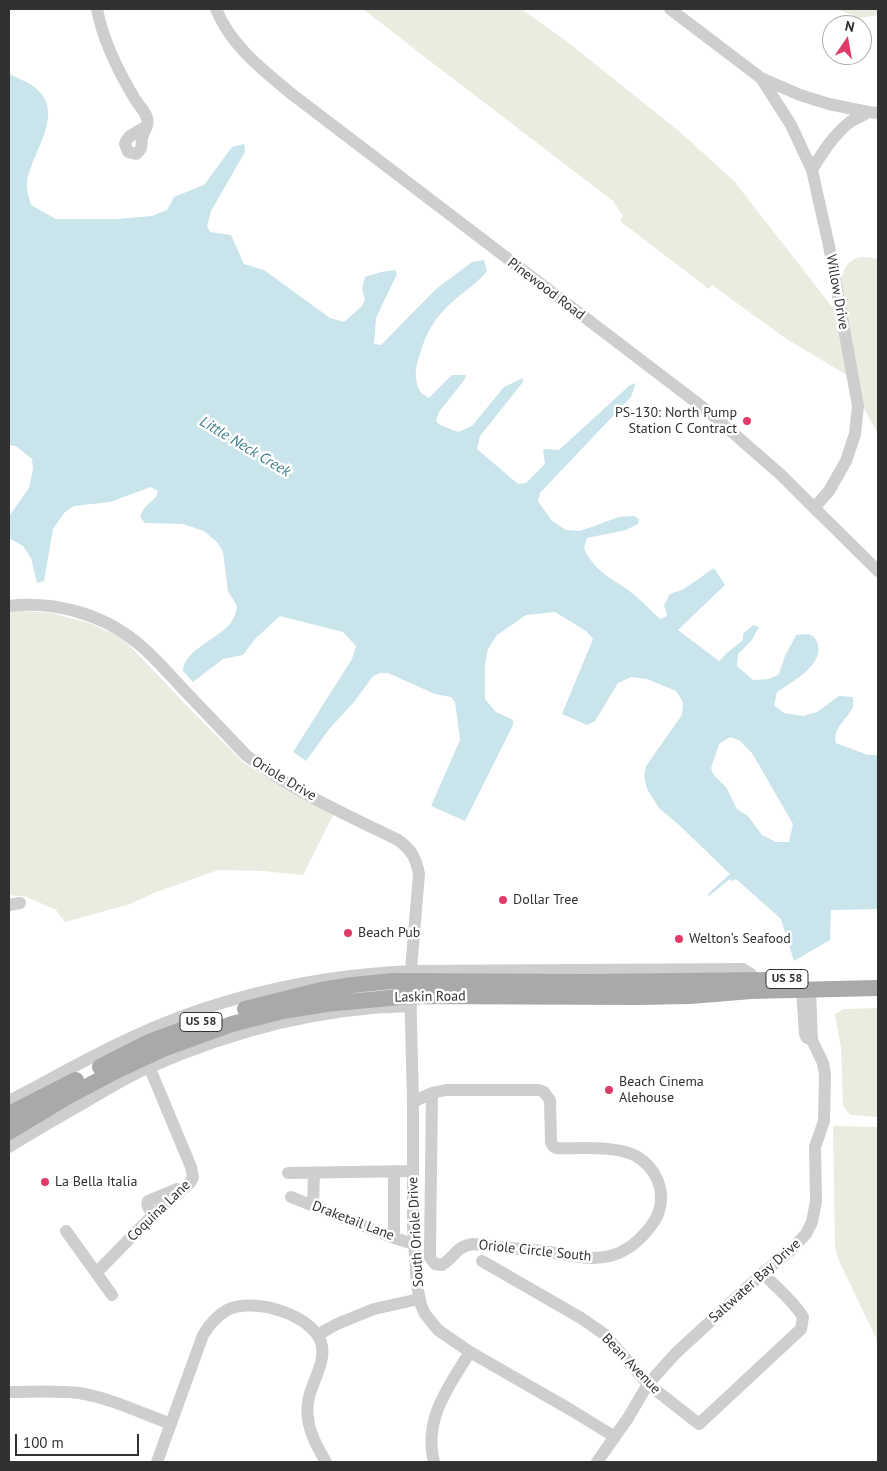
<!DOCTYPE html>
<html>
<head>
<meta charset="utf-8">
<style>
  body { margin:0 }
  #map { position:relative; width:887px; height:1471px; overflow:hidden; background:#fff; font-family:"PT Sans",sans-serif }
  canvas { display:block }
  .frame { position:absolute; inset:0; border:10px solid #313131; pointer-events:none }
  .north { position:absolute; left:822px; top:15px; width:50px; height:50px; box-sizing:border-box; background:#fff; border:1px solid #adadad; border-radius:50%; rotate:12deg; font-size:14px; font-weight:700; line-height:20px; text-align:center; color:#313131 }
  .north::after { content:''; display:block; margin:auto; width:18px; height:22px; background:#e03a69; clip-path:polygon(50% 0,100% 100%,50% 72%,0 100%) }
  .scale { position:absolute; left:15px; top:1434px; width:124px; height:22px; box-sizing:border-box; border:2px solid #313131; border-top:0; padding-left:6px; font-size:15px; line-height:18px; white-space:nowrap; color:#313131; -webkit-text-stroke:4px #fff; paint-order:stroke }
</style>
</head>
<body>
<div id="map">
<canvas width="887" height="1471"></canvas>
<div class="frame"></div>
<div class="north">N</div>
<div class="scale">100 m</div>
</div>
<script>
const ctx = document.querySelector('canvas').getContext('2d');
ctx.lineJoin = 'round';
function fillPath(path, color) { ctx.fillStyle = color; ctx.fill(path, 'evenodd'); }
function stroke(path, color, width, dash) { ctx.strokeStyle = color; ctx.lineWidth = width; ctx.lineCap = dash ? 'butt' : 'round'; ctx.setLineDash(dash || []); ctx.stroke(path); }
function label(font, color, halo, rows, align = 'center') {
  ctx.font = font + ' "PT Sans",sans-serif'; ctx.lineWidth = 5; ctx.setLineDash([]); ctx.textBaseline = 'middle'; ctx.strokeStyle = halo; ctx.fillStyle = color; for (const [text, x, y, turn = 0] of rows) {
    ctx.save(); ctx.translate(x, y); ctx.rotate((+turn || 0) * Math.PI / 180); ctx.textAlign = isNaN(turn) ? turn : align; if (halo) ctx.strokeText(text, 0, 0); ctx.fillText(text, 0, 0); ctx.restore();
  }
}
fillPath(new Path2D(`
  M363,9H521L565,40L679,131L734,181L833,308C842,283 839,248 878,259V434L845,374L785,338L712,285L709,289L620,221L623,216L613,201L426,58Z
  M837,9H878V15L859,18Z
  M9,610L52,613L89,623L118,636L132,648L191,710L244,763L264,776L334,813L303,875L263,871L218,870L154,893L130,904L65,922L56,910L27,897L9,895Z
  M878,1008V1117L850,1115L843,1106L841,1048L835,1014L844,1009Z
  M833,1126L878,1127V1342L839,1261L835,1248Z`), '#e9eddf');
fillPath(new Path2D(`
  M9,74C17,78 26,81 33,86C68,111 32,151 27,182C26,189 29,198 31,205L56,219H118L152,216L167,210L174,197L204,185L232,147L244,144L245,152L211,211L207,226L210,232L231,235L244,264L264,270L330,318L344,322L362,306L365,299L362,289L365,277L381,272L395,270L397,274L376,318L374,344L381,345L436,289L472,262L484,260L487,271C476,285 461,293 449,305C435,318 426,333 421,351C418,360 415,368 416,377C417,388 419,393 429,398L452,375H466L465,379L439,412L436,421L440,425L458,432L472,426L504,387L523,378V382L480,436L477,449L518,484L526,483L545,464L543,449L559,450L630,385L636,383L631,397L540,493L538,501L552,521L566,530L580,531L619,517L634,516L639,519L638,524L626,530L587,538L584,548C595,574 617,580 637,597C645,604 652,612 660,619L664,618L667,615L664,605L670,594L684,589L714,568L725,585L678,630L719,661L728,652L743,640V634L753,625L759,627L752,640L738,654L737,666L753,680L769,679L779,674L785,656L796,635C805,634 813,632 817,642C826,664 792,682 777,692L774,705L784,713L803,716L817,712L839,696L853,697C853,701 854,706 852,709C846,720 832,729 836,743L868,755H878V909L831,910L830,940L794,961L781,919L736,879L732,881L730,879L709,896L708,894L730,874L679,825L659,808L647,789L644,776L646,766L682,715L683,702L676,691L647,679L631,677L618,683L595,721L587,725L562,714L593,639L586,631L555,612L526,615L497,635L488,649L485,664V699L496,712L513,720V725L465,821L431,806L460,740L455,702L451,697L435,694L388,673H380L373,676L354,702L330,728L306,761L293,752L352,659L356,646L343,632L280,616L255,639L243,655L223,659L193,682L183,671C183,650 221,638 232,621C235,617 236,611 237,606L228,591L223,552L218,543L204,531L183,524L145,523L140,517L144,508L156,497L158,491L151,487L110,502L74,506L65,512L53,529L44,581L37,583L31,558L23,546L9,538V516L29,488L33,469L32,459L16,446L9,445ZM730,737L739,740L752,753L793,824L789,842H776L762,835L748,816L737,809L726,787L713,774L711,768L719,744Z`), '#c9e4ea');
stroke(new Path2D(`
  M97,9C103,41 118,71 135,99C140,108 150,115 147,126
  M216,9C231,46 263,70 293,95L709,412L780,474L878,571
  M670,9L761,78L800,95L829,104L868,112L878,113
  M761,78L791,125L812,170L829,246L858,406L855,434L846,461L829,491L814,508
  M147,126C145,130 143,134 142,138C141,146 143,149 136,154L128,152L125,144L126,141L130,136Z
  M812,170C822,153 834,134 850,122C856,118 863,116 868,112
  M9,606C53,601 100,613 135,641C153,655 168,673 184,690C205,712 226,734 247,756C293,791 347,815 398,840C411,849 416,858 419,874L410,981L413,1102V1227L417,1285L421,1305L425,1314L438,1330L470,1352L571,1410L615,1437
  M9,905L20,903
  M802,990L805,1034L807,1038L812,1040L810,990
  M9,1101C46,1082 82,1061 120,1043C210,999 310,976 410,971L743,969L751,974L754,980
  M413,1102L432,1093L446,1090H539L544,1092L550,1100L551,1142L553,1146L556,1148C580,1149 615,1145 636,1156C655,1167 666,1189 659,1211C657,1219 652,1225 647,1231C637,1243 626,1252 610,1256C590,1261 570,1255 549,1252C524,1249 499,1247 473,1244C456,1246 455,1257 442,1265L435,1264L430,1258V1249L432,1093
  M9,1147C34,1131 61,1116 87,1101C108,1089 128,1076 150,1067C232,1031 321,1008 410,1006
  M288,1173L413,1171
  M291,1197L394,1238L414,1244
  M313,1206L314,1173
  M154,1214C150,1210 146,1207 148,1201L177,1189
  M66,1231L112,1295
  M394,1238V1171
  M482,1261L581,1318L604,1334L648,1384L699,1424L801,1329L803,1317C793,1300 777,1289 763,1273
  M96,1273L154,1214L190,1183L193,1177L191,1167L146,1059
  M317,1335L337,1324L374,1309L419,1299
  M9,1392C32,1392 56,1390 79,1393C110,1398 141,1413 171,1424
  M157,1462L203,1335C209,1325 217,1316 227,1310C253,1297 311,1314 321,1342C327,1360 313,1380 309,1397C303,1421 314,1442 326,1462
  M434,1462C423,1419 449,1386 470,1352
  M597,1462L628,1418L648,1384L676,1353L763,1273L791,1250L806,1234L812,1222L814,1212L816,1201L815,1147L824,1121L825,1075L823,1063L812,1040`), '#cecece', 12);
stroke(new Path2D(`
  M245,1009L321,990L353,985L393,981L587,982L770,980
  M100,1067L149,1042L208,1020
  M9,1114L76,1080
  M9,1132L67,1097L116,1071L163,1049L232,1024L283,1011L326,1004L410,996L638,997L690,996L751,991L878,988`), '#a9a9a9', 16);
for (const [x, y, r, color] of [
  [747,421,5,"#e03a69"],
  [503,900,5,"#e03a69"],
  [348,933,5,"#e03a69"],
  [679,939,5,"#e03a69"],
  [609,1090,5,"#e03a69"],
  [45,1182,5,"#e03a69"]
]) { const dot = new Path2D(); dot.arc(x, y, r, 0, 2 * Math.PI); ctx.fillStyle = color; ctx.fill(dot); stroke(dot, '#fff', 2); }
for (const [x, y, w] of [
  [787,979,42],
  [201,1022,42]
]) { const box = new Path2D(); box.roundRect(x - w / 2, y - 9.5, w, 19, 4); ctx.fillStyle = '#fff'; ctx.fill(box); stroke(box, '#313131', 1); }
label('bold 12px', '#313131', null, [
  ["US 58",787,979],
  ["US 58",201,1022]
]);
label('14px', '#313131', '#fff', [
  ["Pinewood Road",546,289,37],
  ["Willow Drive",837,292,80],
  ["Oriole Drive",284,779,31],
  ["Laskin Road",430,997,-1],
  ["Coquina Lane",159,1211,-44],
  ["Draketail Lane",353,1221,21],
  ["South Oriole Drive",416,1232,-93],
  ["Oriole Circle South",535,1251,6],
  ["Saltwater Bay Drive",755,1281,-42],
  ["Bean Avenue",631,1364,46]
]);
label('14px', '#313131', '#fff', [
  ["PS-130: North Pump",737,413,"right"],
  ["Station C Contract",737,429,"right"],
  ["Dollar Tree",513,900],
  ["Beach Pub",358,933],
  ["Welton’s Seafood",689,939],
  ["Beach Cinema",619,1082],
  ["Alehouse",619,1098],
  ["La Bella Italia",55,1182]
], 'left');
label('italic 15px', '#3e7d8b', '#fff', [
  ["Little Neck Creek",245,447,31]
]);
</script>
</body>
</html>
